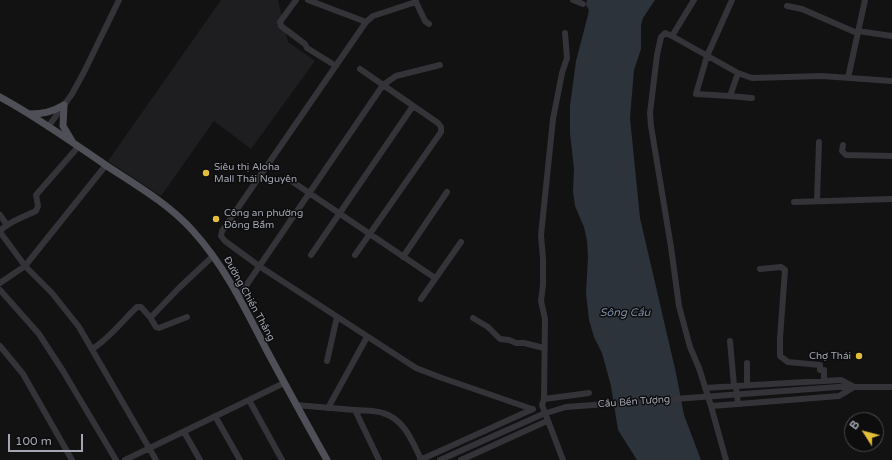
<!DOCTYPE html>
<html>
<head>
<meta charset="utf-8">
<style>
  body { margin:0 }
  #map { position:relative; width:892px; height:460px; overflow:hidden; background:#121213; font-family:"Varela Round",sans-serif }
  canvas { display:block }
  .north { position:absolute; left:844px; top:412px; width:40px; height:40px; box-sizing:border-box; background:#0d0d0e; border:1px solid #494b50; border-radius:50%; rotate:306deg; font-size:11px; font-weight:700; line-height:16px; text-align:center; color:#a4a7b3 }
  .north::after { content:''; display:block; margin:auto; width:14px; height:18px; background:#e4bd39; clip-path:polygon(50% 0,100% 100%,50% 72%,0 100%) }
  .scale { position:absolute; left:8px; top:434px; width:75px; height:18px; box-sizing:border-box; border:2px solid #a4a7b3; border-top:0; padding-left:5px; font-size:12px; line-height:14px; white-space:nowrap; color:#a4a7b3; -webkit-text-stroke:3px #0d0d0e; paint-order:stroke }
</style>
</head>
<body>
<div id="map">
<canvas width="892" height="460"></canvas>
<div class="north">B</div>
<div class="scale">100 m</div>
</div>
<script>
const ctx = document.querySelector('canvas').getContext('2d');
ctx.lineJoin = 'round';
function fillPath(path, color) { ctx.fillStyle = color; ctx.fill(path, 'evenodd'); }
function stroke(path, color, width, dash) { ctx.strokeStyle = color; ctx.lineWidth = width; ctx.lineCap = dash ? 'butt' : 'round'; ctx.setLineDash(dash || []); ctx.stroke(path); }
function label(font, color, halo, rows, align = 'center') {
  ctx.font = font + ' "Varela Round",sans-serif'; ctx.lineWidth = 3; ctx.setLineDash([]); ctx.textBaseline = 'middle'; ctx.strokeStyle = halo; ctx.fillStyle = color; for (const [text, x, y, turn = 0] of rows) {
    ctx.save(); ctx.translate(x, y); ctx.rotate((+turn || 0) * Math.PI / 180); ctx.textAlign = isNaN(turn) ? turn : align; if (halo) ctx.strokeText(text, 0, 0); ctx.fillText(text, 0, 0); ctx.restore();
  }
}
fillPath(new Path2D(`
  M221,0H278L288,42L315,61L251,149L214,121L161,196L108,161Z`), '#1e1e20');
fillPath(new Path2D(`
  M587,0H655L643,18L641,25V49L634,70L630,118L640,218L676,373L684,415L701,460H637L618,430L611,386L602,353L594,337L589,320L586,293L588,257L587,241L584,227L575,206L573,191L574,169L570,133V106L576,61L588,15L589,10L586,5Z`), '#2c333b');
stroke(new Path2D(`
  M296,0L280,22L281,26L305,44L307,48L336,66
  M308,0L366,22
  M416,0V2L373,16L366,22L222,231L221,236L225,241L259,266L416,368L442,378L532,409
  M573,0L583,4
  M416,2L425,21L429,24
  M787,6L802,9L857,33
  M858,31L892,36
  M672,36L694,0
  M738,73L730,96L752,98
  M848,78L865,0
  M730,96L696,94L707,56L732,0
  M48,127L72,94L84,72L119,0
  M843,145L842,151L846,155L892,156
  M78,147L36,195L38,206L36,211C28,215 3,224 0,232L25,266L52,293L79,327L156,460
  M287,178L435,278
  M817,201L819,142
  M794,202L892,199
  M0,215L7,225
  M311,255L413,106
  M355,255L441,132V127L438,123L360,69
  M403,257L447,192
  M760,269L781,267L785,270L780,338V356L788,362L820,365V370H824V381
  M0,283L25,266L106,165
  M0,290L39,334L63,371L116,460
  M239,296L383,85L396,76L440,65
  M421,299L461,242
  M150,317L156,327L159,328L187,317
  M473,318L488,327L500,339L509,340L516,343H524L544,348
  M730,341L734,386
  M0,346L23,374L72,460
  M92,349C108,340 123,320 137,307H141L149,316H152L179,288L213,256
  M327,361L337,317
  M747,363V385
  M841,380L854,387L839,396L738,404L736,386Z
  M838,387H892
  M705,388L736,386
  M544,399L589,393
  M249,400L282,460
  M296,405L355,410L379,460
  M711,406L738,404
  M328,408L367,337
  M355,410C364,411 374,410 383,413C404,419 412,441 421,459
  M215,416L240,460
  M184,432L200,460
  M125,460L284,383
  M420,460L533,409
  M461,460L547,421
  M563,460L542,405L544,399L545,319L541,301L543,285V259L541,235L553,119L562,73L567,58L565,33
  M726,460L711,406L699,368L690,347L679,306L671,247L651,126L650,113L657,55L661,37L665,33L672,36L738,73L752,78L822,76L892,81`), '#333338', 6);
stroke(new Path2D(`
  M0,97C37,117 72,142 107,166C136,185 169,204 193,231C224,265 245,308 266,349C286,386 306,423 327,460
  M64,105L63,126L72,141
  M30,114C43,114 52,112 64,105`), '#4f5057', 7);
stroke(new Path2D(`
  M440,460L543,414L566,407L838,387`), '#333338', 6);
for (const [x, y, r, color] of [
  [206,173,4,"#e4bd39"],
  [216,219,4,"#e4bd39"],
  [859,356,4,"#e4bd39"]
]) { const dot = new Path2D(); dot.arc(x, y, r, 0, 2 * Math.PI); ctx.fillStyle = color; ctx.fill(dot); stroke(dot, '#0d0d0e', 1.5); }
label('10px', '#a4a7b3', '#0d0d0e', [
  ["Siêu thị Aloha",214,167],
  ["Mall Thái Nguyên",214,179],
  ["Công an phường",224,213],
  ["Đồng Bẩm",224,225],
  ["Chợ Thái",851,356,"right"]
], 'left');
label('10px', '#a4a7b3', '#0d0d0e', [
  ["Đường Chiến Thắng",249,299,61],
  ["Cầu Bến Tượng",634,402,-4]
]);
label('italic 11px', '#7d91ac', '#0d0d0e', [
  ["Sông Cầu",625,313]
]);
</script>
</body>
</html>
